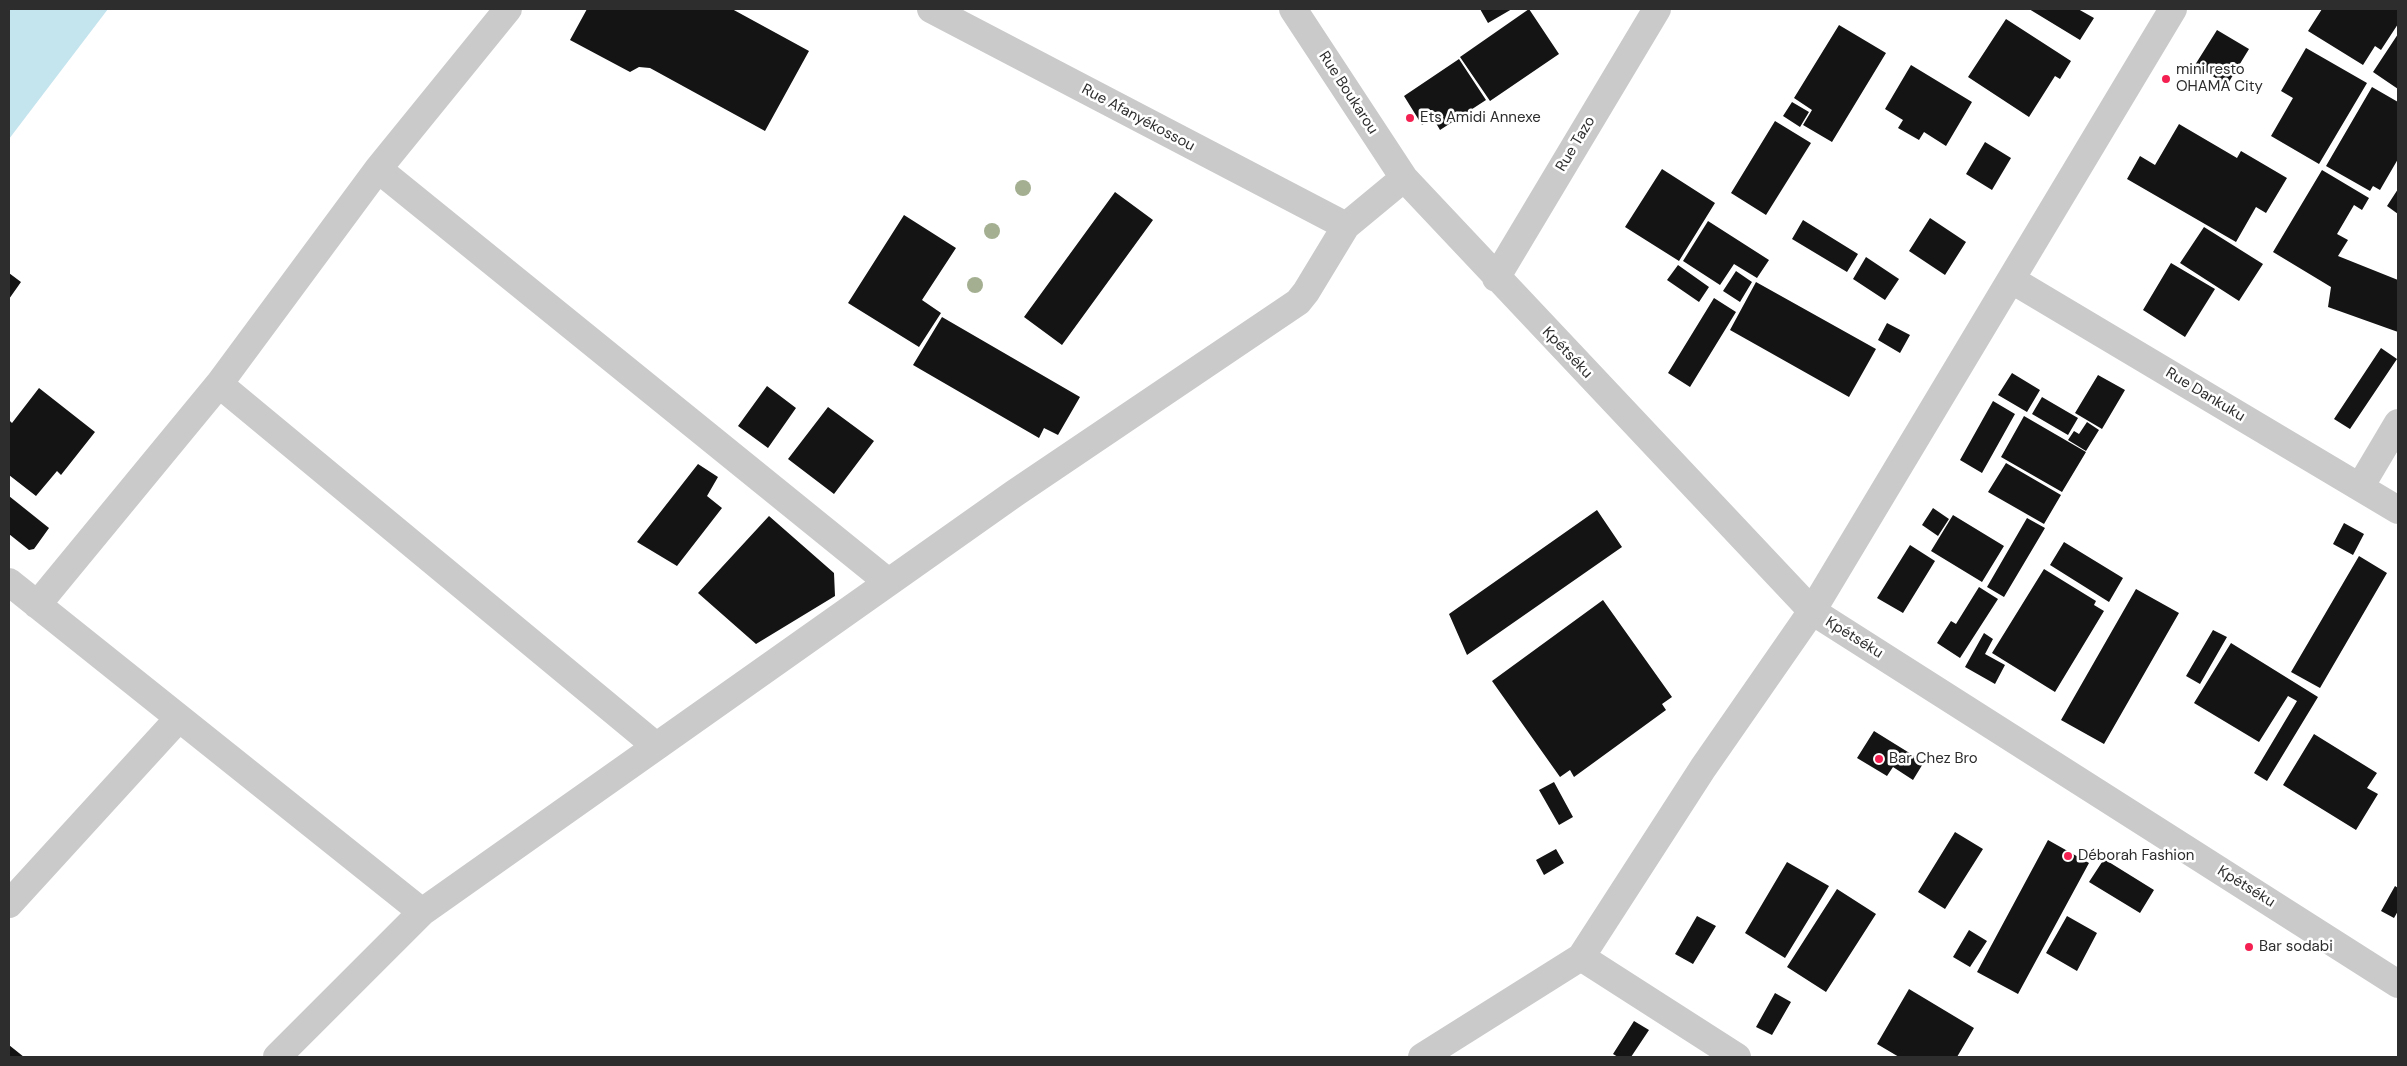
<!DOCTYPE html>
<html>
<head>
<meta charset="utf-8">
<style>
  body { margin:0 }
  #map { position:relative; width:2407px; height:1066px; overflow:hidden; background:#fff; font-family:"DM Sans",sans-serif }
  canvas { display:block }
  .frame { position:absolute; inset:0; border:10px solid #2d2d2d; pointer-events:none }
</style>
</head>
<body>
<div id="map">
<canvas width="2407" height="1066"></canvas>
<div class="frame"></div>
</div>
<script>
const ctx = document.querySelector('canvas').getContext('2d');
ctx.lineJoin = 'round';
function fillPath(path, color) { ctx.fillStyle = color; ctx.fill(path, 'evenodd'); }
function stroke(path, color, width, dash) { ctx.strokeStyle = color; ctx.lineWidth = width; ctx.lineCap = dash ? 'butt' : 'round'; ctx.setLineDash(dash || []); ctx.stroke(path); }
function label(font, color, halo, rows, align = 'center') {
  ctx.font = font + ' "DM Sans",sans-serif'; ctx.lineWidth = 5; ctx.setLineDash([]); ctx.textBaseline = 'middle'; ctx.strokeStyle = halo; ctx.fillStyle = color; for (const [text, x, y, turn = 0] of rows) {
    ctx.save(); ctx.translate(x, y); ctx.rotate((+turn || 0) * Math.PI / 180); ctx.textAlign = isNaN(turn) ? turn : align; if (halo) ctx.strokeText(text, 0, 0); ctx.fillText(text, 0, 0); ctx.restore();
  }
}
fillPath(new Path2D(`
  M9,9H108L9,139Z`), '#c4e4ee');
fillPath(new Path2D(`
  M587,9H732L809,51L765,131L650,68L639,67L630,72L570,40Z
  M1480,9H1512L1488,23Z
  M1529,9L1559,54L1490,101L1460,57Z
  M2029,9H2078L2094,18L2080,40Z
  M2322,9H2398V24L2381,50L2375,46L2363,65L2308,31Z
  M2006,19L2071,61L2060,79L2055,76L2029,117L1968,77Z
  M1839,25L1886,53L1832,142L1803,125L1812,110L1794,98Z
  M2217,30L2249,49L2227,85L2195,65Z
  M2398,34V89L2373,72Z
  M2306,48L2367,83L2319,164L2271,136L2293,98L2281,91Z
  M1459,59L1486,100L1440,130L1433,118L1422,125L1404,96Z
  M1911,65L1972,102L1946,146L1924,132L1919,140L1898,128L1903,120L1885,109Z
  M2372,87L2398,102V159L2380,190L2373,186L2370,191L2326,166Z
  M1792,102L1809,112L1800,127L1783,116Z
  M1775,121L1811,143L1766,215L1731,193Z
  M2179,124L2237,158L2241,151L2287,178L2266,213L2256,207L2236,242L2127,179L2140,156L2155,165Z
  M1985,142L2011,158L1992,190L1966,174Z
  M1662,169L1715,203L1679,261L1625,227Z
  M2322,170L2369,198L2362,210L2354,205L2337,234L2348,240L2338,256L2398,280V332L2328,307L2331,287L2273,252Z
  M2398,189V214L2387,206Z
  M1115,192L1153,220L1062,345L1024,317Z
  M904,215L956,248L922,300L941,313L919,347L848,303Z
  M1930,218L1966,242L1945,275L1909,251Z
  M1803,220L1858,254L1847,272L1792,239Z
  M1708,221L1769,260L1757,278L1734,264L1720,285L1683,261Z
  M2204,227L2263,264L2239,301L2180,263Z
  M1866,257L1899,279L1885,300L1853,279Z
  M2171,263L2215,289L2185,337L2143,310Z
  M1678,265L1709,287L1699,302L1667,280Z
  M1736,271L1752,282L1740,302L1723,291Z
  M9,273L21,282L9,299Z
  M1756,282L1876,349L1849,397L1730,330Z
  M1714,298L1736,312L1690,387L1668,373Z
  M942,317L1080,397L1058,435L1044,428L1039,438L913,365Z
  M1887,323L1910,335L1900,353L1878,340Z
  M2381,348L2397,359L2350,429L2334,419Z
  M2012,373L2040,390L2027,412L1998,395Z
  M2098,375L2125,390L2102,429L2075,413Z
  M767,386L796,408L768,448L738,426Z
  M39,388L95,432L61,475L57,471L36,496L9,475V420L12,423Z
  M2042,397L2078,418L2068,435L2032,414Z
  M1993,401L2015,414L1982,473L1960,460Z
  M828,407L874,441L834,494L788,459Z
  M2024,416L2086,452L2062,492L2001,457Z
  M2087,422L2099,430L2086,451L2068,440L2074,431L2079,434Z
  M2006,463L2061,495L2044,524L1988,492Z
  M698,464L718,477L707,496L722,508L677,566L637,542Z
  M9,496L49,528L34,549L29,550L9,534Z
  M1933,508L1949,519L1938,536L1922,525Z
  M1597,510L1622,547L1467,655L1449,614Z
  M1953,515L2004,546L1982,582L1931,551Z
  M769,516L834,573L835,596L756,644L698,593Z
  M2027,518L2045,528L2004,597L1987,587Z
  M2344,523L2364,534L2353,555L2333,544Z
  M2064,542L2123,578L2109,602L2050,565Z
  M1910,545L1935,561L1903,613L1877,598Z
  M2359,556L2387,573L2320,688L2291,672Z
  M2044,569L2096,601L2094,605L2104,611L2055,692L1992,653Z
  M1979,587L1998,599L1960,658L1937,643L1951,621L1956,624Z
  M2136,589L2179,613L2104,744L2061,720Z
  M1603,600L1672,697L1662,704L1666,710L1574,777L1570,770L1560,777L1492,681Z
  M2213,630L2227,637L2200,684L2186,676Z
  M1984,633L1993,639L1985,654L2005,665L1995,684L1965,667Z
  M2231,643L2318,697L2267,781L2254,773L2297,701L2288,696L2259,742L2194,703Z
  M1874,731L1924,762L1913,780L1893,767L1887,776L1857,758Z
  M2314,734L2377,773L2367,788L2378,794L2356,830L2283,785Z
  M1554,782L1573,817L1559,825L1539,790Z
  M1955,832L1983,849L1945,909L1918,892Z
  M2048,840L2089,863L2018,994L1977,972Z
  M1556,849L1564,863L1544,875L1536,860Z
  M2104,859L2154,890L2140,913L2089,882Z
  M1787,862L1829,886L1785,958L1745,933Z
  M2395,886L2398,888V911L2394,918L2381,911Z
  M1837,889L1876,914L1826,992L1787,967Z
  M1697,916L1716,926L1693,964L1675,954Z
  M2067,916L2097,933L2077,971L2046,953Z
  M1969,930L1987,941L1970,967L1953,957Z
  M1909,989L1974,1028L1957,1057H1899L1877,1044Z
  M1775,993L1791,1002L1772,1035L1756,1027Z
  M1634,1021L1649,1030L1631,1057H1618L1613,1054Z
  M9,1045L24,1057H9Z`), '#141414');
stroke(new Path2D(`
  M931,9L1346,226
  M1293,9L1404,178L1812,611L2398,984
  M378,169L888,582
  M1496,278L1657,9
  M2012,280L2398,510
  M219,384L656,746
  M2360,487L2398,423
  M9,582L422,912
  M37,605L219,384L378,169L508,9
  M9,904L179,718
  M1581,957L1737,1057
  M277,1057L422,912L1015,493L1298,302L1306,292L1346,226L1404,178
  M1422,1057L1581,957L1703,768L1812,611L2173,9`), '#cacaca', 28);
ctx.fillStyle = '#a4af91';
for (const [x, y] of [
  [1023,188],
  [992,231],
  [975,285]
]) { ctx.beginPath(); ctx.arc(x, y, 8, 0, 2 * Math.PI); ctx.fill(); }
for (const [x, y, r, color] of [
  [2166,79,5,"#f42051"],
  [1410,118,5,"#f42051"],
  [1879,759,5,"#f42051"],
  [2068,856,5,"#f42051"],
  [2249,947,5,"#f42051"]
]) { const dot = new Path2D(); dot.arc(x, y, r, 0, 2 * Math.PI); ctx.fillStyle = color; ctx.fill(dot); stroke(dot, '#fff', 2); }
label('15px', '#2d2d2d', '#fff', [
  ["mini resto",2176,70],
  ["OHAMA City",2176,87],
  ["Ets Amidi Annexe",1420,118],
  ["Bar Chez Bro",1889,759],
  ["Déborah Fashion",2078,856],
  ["Bar sodabi",2259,947]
], 'left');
label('15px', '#2d2d2d', '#fff', [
  ["Rue Boukarou",1348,93,57],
  ["Rue Afanyékossou",1138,118,28],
  ["Rue Tazo",1576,144,-59],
  ["Kpétséku",1567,353,46],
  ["Rue Dankuku",2205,395,31],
  ["Kpétséku",1854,638,32],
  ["Kpétséku",2246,887,32]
]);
</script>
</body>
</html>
